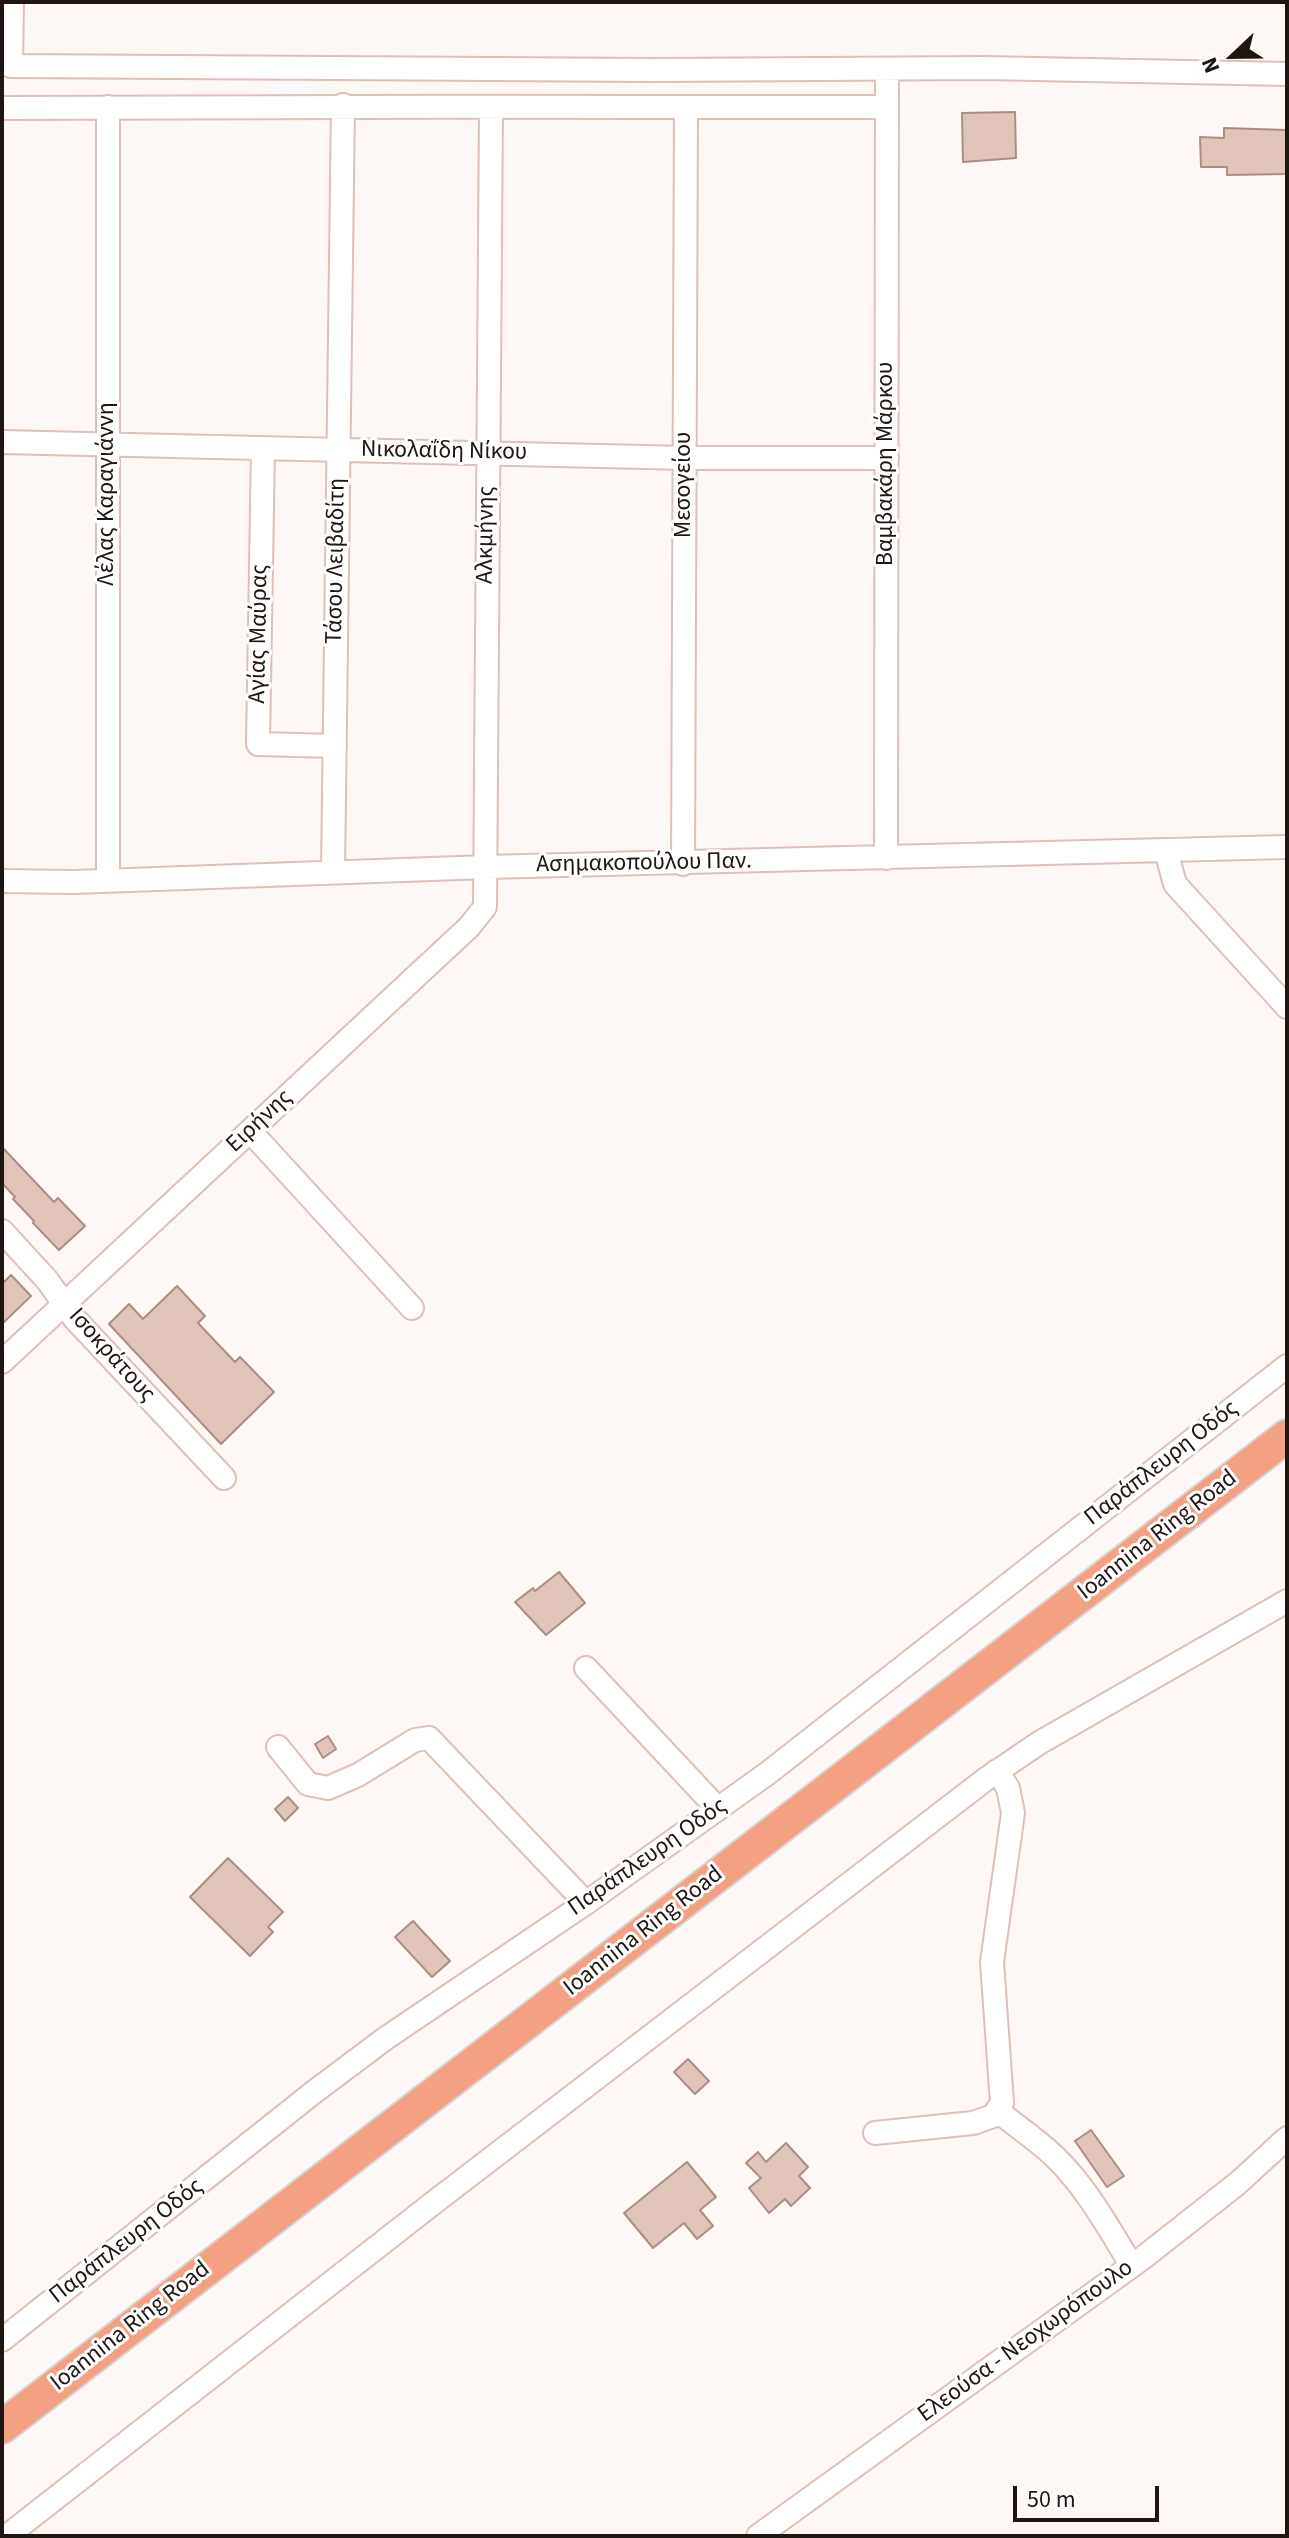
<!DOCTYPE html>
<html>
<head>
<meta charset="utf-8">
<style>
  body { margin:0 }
  #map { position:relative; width:1289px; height:2538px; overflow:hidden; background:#fdf7f5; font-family:"Source Sans 3",sans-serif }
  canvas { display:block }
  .frame { position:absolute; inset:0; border:4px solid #1f1511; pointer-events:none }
  .north { position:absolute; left:1193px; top:16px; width:80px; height:80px; -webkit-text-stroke:6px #fff; paint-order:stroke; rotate:248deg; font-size:22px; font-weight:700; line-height:32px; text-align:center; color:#1f1511 }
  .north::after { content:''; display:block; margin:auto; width:28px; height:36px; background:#1f1511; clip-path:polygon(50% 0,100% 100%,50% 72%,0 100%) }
  .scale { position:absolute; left:1013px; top:2486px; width:146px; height:36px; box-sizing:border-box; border:4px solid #1f1511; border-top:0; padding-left:10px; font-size:24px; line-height:28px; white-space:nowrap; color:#1f1511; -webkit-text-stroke:6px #fff; paint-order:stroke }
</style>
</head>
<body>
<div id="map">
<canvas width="1289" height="2538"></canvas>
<div class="frame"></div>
<div class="north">N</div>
<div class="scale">50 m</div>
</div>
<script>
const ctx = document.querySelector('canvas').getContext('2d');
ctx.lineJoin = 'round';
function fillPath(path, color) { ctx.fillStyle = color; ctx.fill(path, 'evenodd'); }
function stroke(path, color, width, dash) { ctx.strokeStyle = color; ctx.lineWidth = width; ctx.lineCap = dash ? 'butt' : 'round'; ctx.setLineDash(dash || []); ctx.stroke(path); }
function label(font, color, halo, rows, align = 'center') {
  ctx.font = font + ' "Source Sans 3",sans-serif'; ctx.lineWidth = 6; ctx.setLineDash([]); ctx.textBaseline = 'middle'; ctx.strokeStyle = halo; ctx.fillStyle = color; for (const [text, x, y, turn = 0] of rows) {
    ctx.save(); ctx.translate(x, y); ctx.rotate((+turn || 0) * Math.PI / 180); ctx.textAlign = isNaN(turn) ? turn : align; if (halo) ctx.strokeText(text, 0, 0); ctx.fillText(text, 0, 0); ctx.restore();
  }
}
const building = new Path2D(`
  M1015,112L1016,158L963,162L962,113Z
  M1224,128L1287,130V174L1227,175V167H1201L1200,137L1224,138Z
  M2,1147L54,1202L58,1198L85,1226L59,1250L33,1223L34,1221L13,1199L15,1197L2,1183Z
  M11,1275L31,1296L2,1324V1284Z
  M177,1286L205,1316L198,1323L235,1362L240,1357L274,1392L221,1444L109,1324L129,1304L143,1319Z
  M559,1572L585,1603L546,1635L515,1602L533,1588L535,1591Z
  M328,1736L336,1749L323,1758L315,1744Z
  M288,1797L298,1808L285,1821L275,1809Z
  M228,1858L283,1912L268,1927L273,1932L250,1956L190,1897Z
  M413,1921L450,1961L432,1977L395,1937Z
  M688,2059L709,2081L695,2094L674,2072Z
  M1091,2130L1124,2176L1107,2187L1075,2141Z
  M786,2143L808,2167L799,2176L810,2188L791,2206L785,2199L769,2213L749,2188L761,2178L746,2163L758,2152L766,2162Z
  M687,2162L716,2197L700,2210L713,2226L697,2239L684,2223L653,2248L624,2213Z`);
fillPath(building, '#e2c5ba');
stroke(building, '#aa8e84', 2);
const minor = new Path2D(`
  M12,2L11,66L653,70L984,68L1287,74
  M108,107V880
  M2,108C297,106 592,107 887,107
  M2,442L686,458H887
  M263,448L258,744L335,746
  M1166,851L1175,884L1287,1007
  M886,858L887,69
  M683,864L686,107
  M333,872L343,105
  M2,881L74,882L486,867L1287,847
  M250,1131L412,1308
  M2,1231L47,1280L74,1318L224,1478
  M2,1362L469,927L485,907L491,108
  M586,1668L718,1809
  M278,1747L308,1784L328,1788L358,1775L415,1740L429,1738L586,1903
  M998,2111C1017,2127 1039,2141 1056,2158C1087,2188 1109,2229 1132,2266
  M875,2133L973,2123L993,2116L1002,2103L992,1962L1013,1813L1008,1788L997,1771
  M2,2340L314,2092L386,2038L586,1903L768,1773L1287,1366
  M7,2536L432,2204L986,1779L1039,1743L1287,1601
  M758,2536L1144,2257L1238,2183L1287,2138`);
const highway = new Path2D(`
  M2,2427L1287,1436`);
stroke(minor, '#ddc0b6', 26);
stroke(highway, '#d7d5d4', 36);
stroke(minor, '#fff', 22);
stroke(highway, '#f4a183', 32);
label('24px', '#1f1511', '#fff', [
  ["Νικολαΐδη Νίκου",444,452,1],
  ["Βαμβακάρη Μάρκου",887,464,-90],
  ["Μεσογείου",685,485,-90],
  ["Λέλας Καραγιάννη",108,494,-90],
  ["Αλκμήνης",487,535,-89],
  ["Τάσου Λειβαδίτη",337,561,-89],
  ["Αγίας Μαύρας",260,634,-89],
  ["Ασημακοπούλου Παν.",644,864,-1],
  ["Ειρήνης",260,1122,-43],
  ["Ισοκράτους",111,1356,48],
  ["Παράπλευρη Οδός",1162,1464,-38],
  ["Ioannina Ring Road",1158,1536,-38],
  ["Παράπλευρη Οδός",648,1858,-35],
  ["Ioannina Ring Road",644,1932,-38],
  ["Παράπλευρη Οδός",127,2242,-38],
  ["Ioannina Ring Road",131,2327,-38],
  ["Ελεούσα - Νεοχωρόπουλο",1026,2342,-36]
]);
</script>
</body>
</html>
